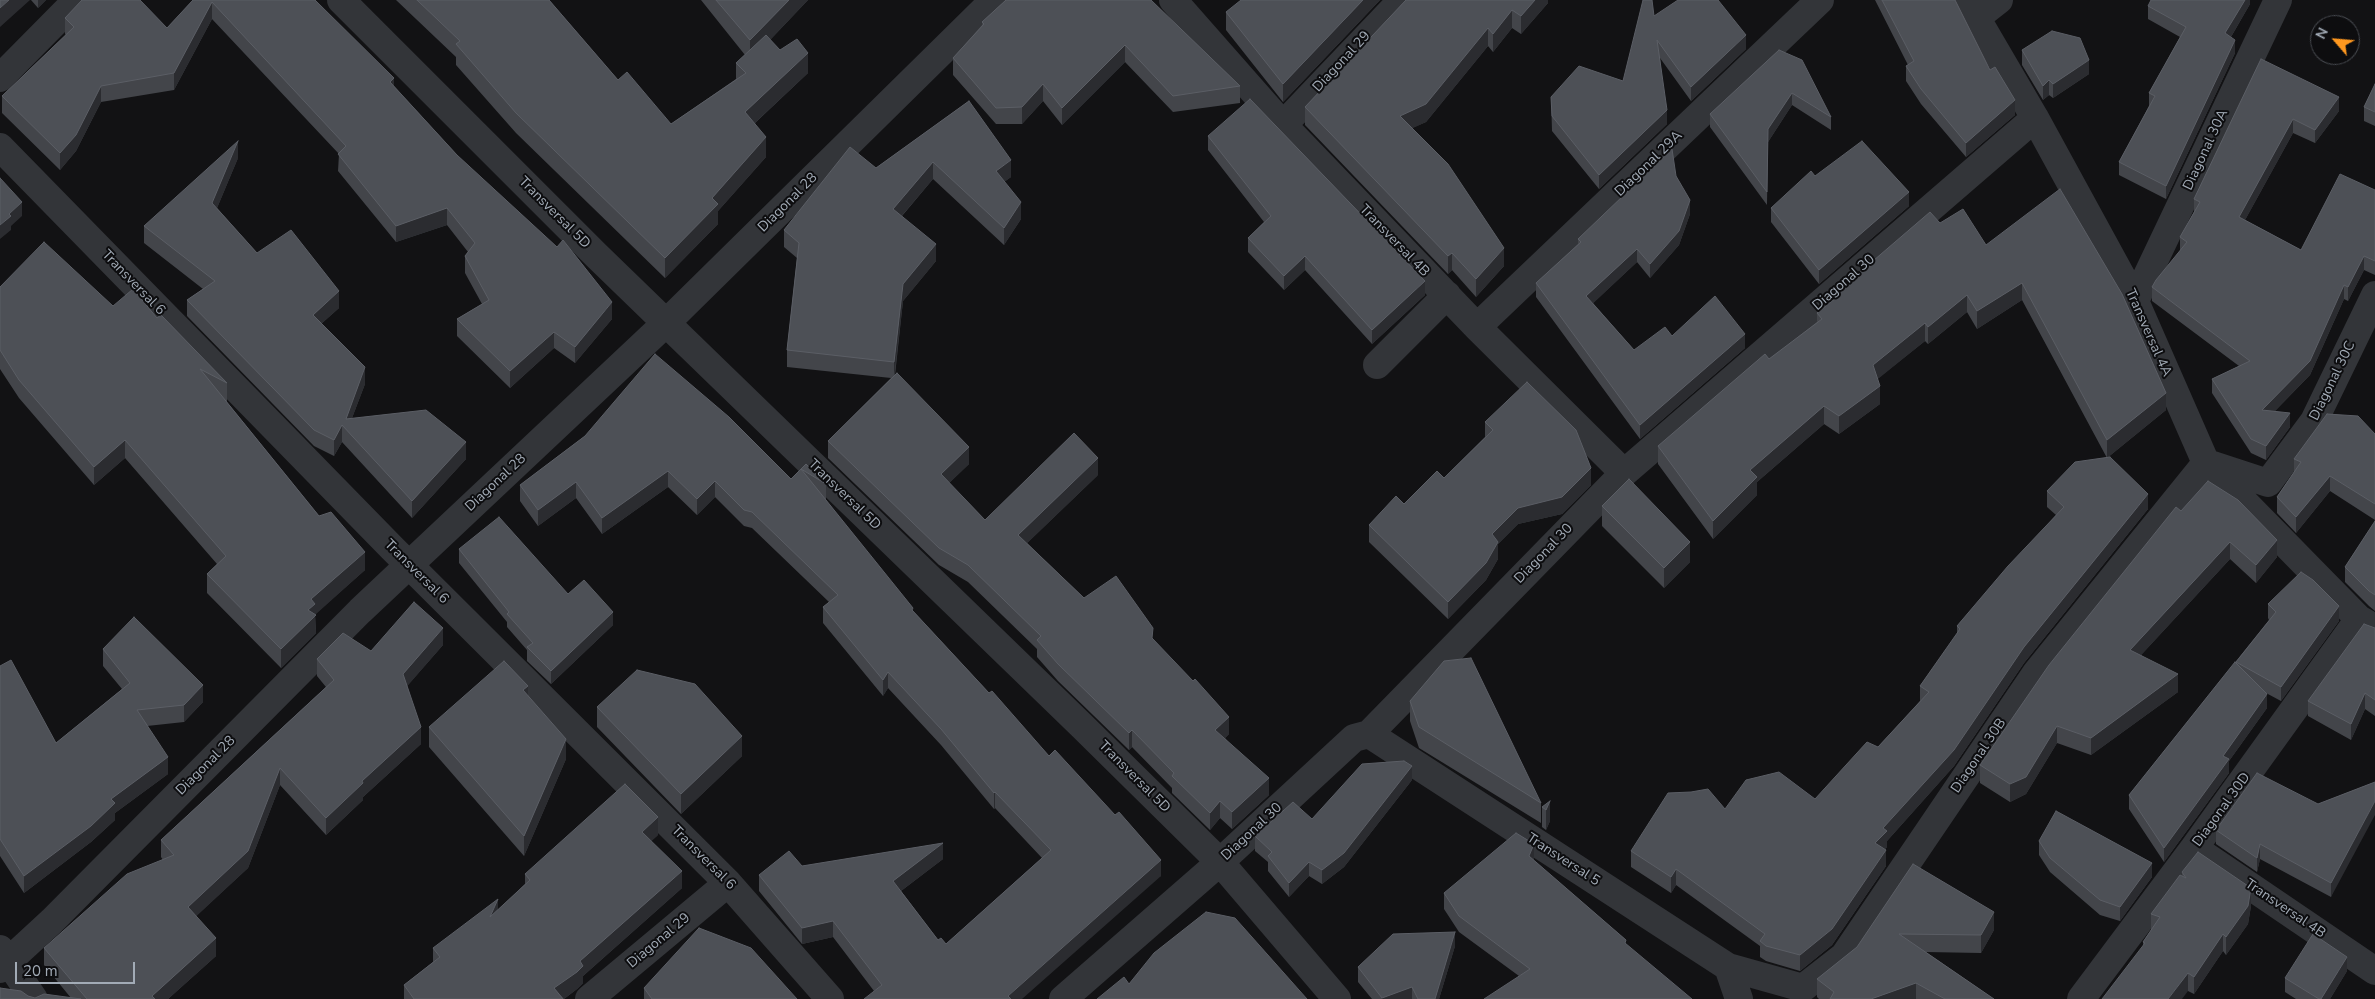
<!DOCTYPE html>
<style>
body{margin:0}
#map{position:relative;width:2375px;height:999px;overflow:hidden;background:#121214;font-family:"Nunito Sans",sans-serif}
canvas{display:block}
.north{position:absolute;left:2310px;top:15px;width:50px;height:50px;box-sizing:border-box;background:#0d0d0f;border:1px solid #494c52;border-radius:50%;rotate:297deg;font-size:14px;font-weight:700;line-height:20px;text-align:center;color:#a2abb6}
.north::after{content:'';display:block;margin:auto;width:18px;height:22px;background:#ff981f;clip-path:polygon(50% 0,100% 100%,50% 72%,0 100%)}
.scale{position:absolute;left:15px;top:962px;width:120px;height:22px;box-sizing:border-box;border:2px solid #a2abb6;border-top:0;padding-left:6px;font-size:15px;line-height:18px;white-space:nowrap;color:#a2abb6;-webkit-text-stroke:4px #0d0d0f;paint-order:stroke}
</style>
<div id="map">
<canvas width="2375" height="999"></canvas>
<div class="north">N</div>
<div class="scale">20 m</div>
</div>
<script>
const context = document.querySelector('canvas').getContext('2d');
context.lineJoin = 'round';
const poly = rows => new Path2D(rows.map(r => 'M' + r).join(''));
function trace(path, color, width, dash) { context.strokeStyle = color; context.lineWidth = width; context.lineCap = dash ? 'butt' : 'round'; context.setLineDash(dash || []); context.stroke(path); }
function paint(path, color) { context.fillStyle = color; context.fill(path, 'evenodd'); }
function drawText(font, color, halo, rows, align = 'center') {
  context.font = font + ' "Nunito Sans",sans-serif'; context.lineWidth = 4; context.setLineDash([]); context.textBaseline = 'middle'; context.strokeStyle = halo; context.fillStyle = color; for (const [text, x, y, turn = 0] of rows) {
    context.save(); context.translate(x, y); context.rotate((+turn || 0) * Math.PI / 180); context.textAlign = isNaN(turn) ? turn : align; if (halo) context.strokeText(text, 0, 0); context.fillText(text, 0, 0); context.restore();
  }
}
trace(poly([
 [341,0,596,255,1081,725,1220,862,1337,999],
 [1173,0,1283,125,1477,327,1624,473],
 [1966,0,2035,118,2135,301,2206,463,2359,619,2375,628],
 [1976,18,1999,0],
 [0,78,77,0],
 [1283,125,1402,0],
 [0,147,392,548,728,883,830,999],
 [2135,301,2278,0],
 [1477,327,1820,0],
 [1377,365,1447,295],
 [2210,464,2268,483,2314,421,2375,295],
 [1369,734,1728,967,1739,999],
 [2194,848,2375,971],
 [0,949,34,999],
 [1728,967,1803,988,1844,956,2036,673,2206,463],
 [0,969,52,921,360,611,666,323,994,0],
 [589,999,728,883],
 [1063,999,1220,862,1354,738,1369,734,1624,473,2035,118],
 [2081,999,2194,848,2359,619]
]), '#333539', 28);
paint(poly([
 [31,0,46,0,38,8],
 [193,0,315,0,457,155,612,319,575,363,554,348,510,388,457,336,457,319,482,304,465,273,465,256,468,252,447,225,396,242,338,171,339,154,212,19,174,90,101,102,76,151,60,170,2,113,2,96,66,35,65,34,65,18,167,28],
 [396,0,549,0,618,80,671,124,736,79,736,63,745,55,701,0,808,0,770,40,780,50,808,73,755,123,766,157,718,211,718,224,665,278,516,133,456,65,456,57],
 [1006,0,1240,86,1240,103,1173,112,1125,62,1062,125,1043,101,1022,124,996,124,953,75,953,58,982,25,982,22],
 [1380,0,1283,102,1226,30,1226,12],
 [1406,0,1548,0,1548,3,1521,34,1512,28,1493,52,1488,46,1426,122,1412,128,1504,266,1476,297,1452,270,1448,274,1305,125,1305,107],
 [1875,0,1955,0,1990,70,2015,115,1966,157,1921,104,1906,81,1906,66,1908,65],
 [2250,0,2250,4,2231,37,2235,53,2166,199,2119,175,2119,162,2149,106,2149,93,2180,37,2148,19,2148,6],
 [1654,16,1746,49,1691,101,1660,58,1667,124,1599,189,1552,131,1551,97,1623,81],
 [1779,50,1831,117,1831,130,1792,105,1768,142,1767,205,1710,127,1710,114],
 [2022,50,2089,74,2053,98,2049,95,2043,100,2022,65],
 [2261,59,2339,111,2315,143,2293,133,2245,220,2301,250,2375,190,2375,275,2364,270,2348,301,2344,299,2310,375,2275,411,2290,427,2266,460,2251,453,2212,393,2212,379,2239,366,2152,301,2152,287,2180,251,2180,237,2194,212,2194,199],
 [2375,84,2375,126,2364,121,2364,107],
 [969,101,1011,177,1004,182,1021,219,1004,245,933,179,902,216,936,261,903,301,895,375,969,464,949,483,985,520,1098,475,1027,543,1084,598,1153,639,1229,734,1225,738,1269,795,1232,829,1220,818,1210,830,1172,793,1172,788,1132,747,1129,750,1058,681,1037,657,1037,649,968,582,939,565,828,458,828,441,891,378,787,367,787,350,797,258,784,247,784,230,876,168],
 [1208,136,1425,295,1372,344,1305,270,1284,290,1248,252,1248,238,1264,222,1208,150],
 [238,158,217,208,257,253,339,308,321,324,365,384,352,418,466,459,412,518,342,442,334,456,314,446,187,316,187,300,203,289,144,243,144,226],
 [1676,176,1690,214,1679,245,1650,278,1637,262,1593,303,1634,350,1672,336,1745,348,1640,439,1536,297,1536,283,1578,244,1578,239],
 [1815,176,1909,206,1819,284,1771,222,1771,208],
 [1940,223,1986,245,2166,410,2107,458,2022,300,1977,329,1967,312,1928,344,1925,341,1877,379,1880,404,1839,434,1824,424,1757,482,1757,495,1713,539,1658,464,1658,446,1817,322,1817,313,1838,296,1838,291],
 [0,287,113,306,157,318,227,383,227,402,226,401,319,516,365,570,315,614,316,633,281,668,207,593,207,574,217,564,125,458,94,485,19,398,0,369],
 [1485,422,1591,485,1562,514,1518,524,1498,544,1498,559,1486,580,1448,619,1369,542,1369,525,1404,504,1444,478,1485,437],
 [2375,434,2375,520,2330,491,2296,533,2277,513,2277,497,2294,472,2294,459],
 [585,436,791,479,806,464,826,484,826,500,825,499,913,611,989,693,1049,756,1161,876,874,991,833,937,802,944,759,891,759,875,802,866,943,859,901,891,938,940,946,944,1042,858,995,808,994,809,941,745,888,688,883,696,823,623,823,607,829,602,752,528,744,526,715,497,697,515,668,487,602,534,576,498,538,526,520,501,520,485],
 [2047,491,2148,509,2024,663,1954,766,1887,841,1887,847,1885,849,1886,866,1832,945,1800,971,1766,961,1760,957,1760,946,1676,885,1671,893,1631,867,1631,851,1725,809,1815,799,1878,747,1920,701,1920,686,1957,634,1957,626,2056,515,2047,507],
 [1602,506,1690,562,1664,588,1602,526],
 [2181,511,2277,557,2256,583,2230,559,2141,655,2178,692,2091,755,2057,743,2026,794,2010,802,1980,783,1980,765],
 [2375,521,2375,611,2369,606,2345,582,2345,567],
 [459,549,568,594,613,625,551,684,527,661,527,650,507,627,507,622,459,563],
 [2268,604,2339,621,2281,701,2266,693,2267,708,2229,761,2229,773,2164,862,2129,809,2129,795,2269,620,2268,618],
 [2375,628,2375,716,2365,709,2351,740,2308,716,2308,701],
 [443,645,407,686,421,744,363,797,363,800,326,835,280,785,248,868,196,916,216,956,168,999,0,999,28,996,35,998,71,998,44,965,44,948,163,860,161,857,161,840,326,687,317,676,317,659,371,651],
 [103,649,203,702,184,722,147,726,168,774,115,813,115,820,91,842,24,893,0,856,0,666,56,743,122,689,103,666],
 [528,695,566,759,524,856,429,747,429,727],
 [1410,701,1541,803,1541,823,1419,748,1410,721],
 [597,707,742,756,681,814,597,727],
 [1412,780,1344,867,1322,884,1309,876,1289,897,1268,871,1268,862,1255,851,1255,836,1312,819],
 [2375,782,2331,897,2260,859,2257,872,2216,844,2216,830,2318,804],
 [1550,801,1550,821,1546,830,1542,827,1542,807],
 [658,835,651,841,682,888,583,976,583,983,577,989,564,999,404,999,404,985,433,962,433,948,498,910,525,884,525,874],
 [2039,841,2152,877,2120,921,2100,915,2050,872,2039,855],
 [1533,860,1626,940,1519,976,1459,932,1444,909,1444,893,1534,860],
 [1913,864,1994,930,1981,953,1926,952,1994,999,1819,999,1817,997,1817,979,1857,947],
 [2182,872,2251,906,2248,924,2226,955,2223,951,2194,994,2188,991,2143,945,2143,942,2151,930,2151,914,2182,876],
 [1455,946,1439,999,1372,999,1358,982,1358,967],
 [2347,971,2330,999,2296,999,2285,992,2285,978],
 [644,988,797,999,644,999]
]), '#43454a');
paint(poly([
 [9,0,30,0,0,27,0,8],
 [38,0,46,0,38,8],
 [789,0,808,0,750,61,750,40],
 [1363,0,1380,0,1283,102,1283,84],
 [1535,0,1548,0,1548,3,1521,34,1521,16],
 [2245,0,2250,0,2250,4,2225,47,2225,33],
 [212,2,212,19,174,90,174,73],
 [1512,10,1512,28,1493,52,1493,34],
 [1488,28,1488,46,1426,122,1400,134,1400,116],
 [1746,35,1746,49,1691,101,1691,87],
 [2235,40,2235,53,2166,199,2166,186],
 [1125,45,1125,62,1062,125,1062,108],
 [808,53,808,73,745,132,745,112],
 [2089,60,2089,74,2053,98,2053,84],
 [394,78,394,94,390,82],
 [2049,80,2049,95,2043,100,2043,86],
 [1043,84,1043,101,1022,124,1022,107],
 [101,86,101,102,76,151,60,170,60,153],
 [1792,93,1792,105,1768,142,1767,205,1768,129],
 [2339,97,2339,111,2315,143,2315,130],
 [2015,100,2015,115,1966,157,1966,143],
 [1667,110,1667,124,1599,189,1599,175],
 [2293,119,2293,133,2239,231,2239,217],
 [766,137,766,157,718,211,718,224,665,278,665,258,712,198],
 [238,141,238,158,212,220,212,203],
 [1011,160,1011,177,996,188,996,171],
 [933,162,933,179,893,226,893,209],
 [1909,192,1909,206,1819,284,1819,270],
 [1690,200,1690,214,1679,245,1650,278,1650,264],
 [22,202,22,216,11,226,11,230,0,239,0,225,9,214],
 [1021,202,1021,219,1004,245,1004,228],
 [447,208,447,225,396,242,396,226],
 [936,244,936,261,903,301,894,379,894,362,903,284],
 [1504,248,1504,266,1476,297,1476,279],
 [1637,249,1637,262,1586,310,1586,296],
 [1452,253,1452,270,1448,274,1448,256],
 [1305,256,1305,270,1284,290,1284,276],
 [2364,256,2364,270,2348,301,2348,287],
 [1425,281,1425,295,1372,344,1372,330],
 [2022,283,2022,300,1977,329,1977,311],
 [2344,285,2344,299,2310,375,2262,424,2262,410],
 [339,291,339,308,313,331,313,315],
 [1967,295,1967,312,1928,344,1928,327],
 [612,302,612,319,575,363,575,347],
 [1925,323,1925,341,1873,383,1873,365],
 [554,332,554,348,510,388,510,371],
 [1745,334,1745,348,1640,439,1640,425],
 [365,367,365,384,347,431,346,419],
 [1880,386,1880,404,1839,434,1839,416],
 [2166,393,2166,410,2107,458,2107,440],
 [1824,406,1824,424,1757,482,1757,495,1713,539,1713,521,1750,470],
 [2290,413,2290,427,2266,460,2266,446],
 [342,425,342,442,334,456,334,440],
 [125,440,125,458,94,485,94,467],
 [466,442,466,459,412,518,412,501],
 [969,447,969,464,941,491,941,474],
 [1098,458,1098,475,1018,552,1018,535],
 [1591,468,1591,485,1562,514,1518,524,1498,544,1498,559,1486,580,1448,619,1448,602,1492,534,1518,508],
 [668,471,668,487,602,534,602,518],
 [2330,476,2330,491,2296,533,2296,517],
 [715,481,715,497,697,515,697,499],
 [576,482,576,498,538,526,538,510],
 [2148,494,2148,509,2024,663,1954,766,1887,841,1887,847,1875,859,1875,843,1883,828,2024,647],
 [2277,540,2277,557,2256,583,2256,565],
 [1690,542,1690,562,1664,588,1664,568],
 [2230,542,2230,559,2130,667,2130,650],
 [365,552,365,570,315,615,316,633,281,668,281,649,308,610,311,599],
 [2339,606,2339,621,2281,701,2281,687],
 [613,612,613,625,551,684,551,671],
 [443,628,443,645,403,691,403,674],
 [888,672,888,688,883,696,883,680],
 [2178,674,2178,692,2091,755,2091,738],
 [203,685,203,702,184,722,184,705],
 [528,686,528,706,523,690],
 [2365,693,2365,709,2351,740,2351,724],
 [2267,694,2267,708,2229,761,2229,773,2164,862,2164,848,2223,756],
 [1229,717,1229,734,1215,747,1215,730],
 [2057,726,2057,743,2026,794,2010,802,2010,784],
 [421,727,421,744,363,797,363,800,326,835,326,818,362,781],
 [1132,730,1132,747,1129,750,1129,733],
 [742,736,742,756,681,814,681,794],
 [566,739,566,759,524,856,524,836],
 [168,757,168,774,115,813,115,820,91,842,24,893,24,876,111,799],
 [1412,766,1412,780,1344,867,1322,884,1322,870],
 [280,768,280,785,248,868,188,924,188,907],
 [1269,778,1269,795,1232,829,1232,812],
 [995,792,995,808,994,809,994,793],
 [1220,801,1220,818,1210,830,1210,813],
 [1550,801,1550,821,1546,830,1546,810],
 [2375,801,2375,815,2331,897,2331,883],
 [658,817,658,835,642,850,642,832],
 [943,843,943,859,893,897,893,881],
 [1534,844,1534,860,1529,872,1529,856],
 [2260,844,2260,859,2257,872,2257,858],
 [1886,850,1886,866,1832,945,1800,971,1800,955],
 [1161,860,1161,876,1022,999,1008,999,1008,996],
 [1309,862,1309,876,1289,897,1289,883],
 [2152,863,2152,877,2120,921,2120,907],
 [1676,869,1676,885,1671,893,1671,877],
 [682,871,682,888,583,976,583,983,577,989,564,999,554,988,580,961],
 [2251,888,2251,906,2248,924,2226,955,2226,937],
 [498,899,498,917,490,917],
 [1994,912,1994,930,1981,953,1981,935],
 [833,921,833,937,802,944,802,928],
 [1455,932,1455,946,1439,999,1435,999],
 [2223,934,2223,951,2194,994,2194,977],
 [216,938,216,956,168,999,152,999,152,996],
 [2347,957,2347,971,2330,999,2321,999],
 [2188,973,2188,991,2182,999,2168,999],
 [1916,983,1916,999,1871,999],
 [1412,987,1412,999,1382,999,1382,998]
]), '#2b2c30');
const building = poly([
 [0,0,9,0,0,8,0,0],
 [82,0,140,0,167,28,193,0,315,0,394,78,390,82,457,155,557,247,563,240,612,302,575,347,554,332,510,371,457,319,489,300,465,256,475,243,447,208,396,226,338,154,346,146,212,2,174,73,101,86,76,135,60,153,2,96,74,27,65,18,82,0],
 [417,0,549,0,618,80,627,72,671,124,746,73,736,63,766,35,780,50,797,39,808,53,745,112,766,137,712,198,718,204,665,258,516,113,456,44,460,41,417,0],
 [716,0,789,0,750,40,716,0],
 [1006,0,1151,0,1240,86,1173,96,1125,45,1062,108,1043,84,1022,107,996,108,953,58,984,24,982,22,1006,0],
 [1241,0,1363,0,1283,84,1226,12,1241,0],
 [1406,0,1535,0,1521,16,1512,10,1493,34,1488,28,1426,104,1400,116,1448,164,1504,248,1476,279,1452,253,1448,256,1305,107,1406,0],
 [1643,0,1652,0,1654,16,1678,0,1718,0,1746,35,1691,87,1657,40,1667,110,1599,175,1552,116,1551,97,1579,66,1623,81,1643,0],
 [1882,0,1955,0,1990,70,1995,67,2015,100,1966,143,1921,89,1906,66,1914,61,1882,0],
 [2151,0,2245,0,2225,33,2235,40,2166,186,2119,162,2155,96,2149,93,2186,27,2148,6,2151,0],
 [2052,31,2080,38,2089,60,2053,84,2049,80,2043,86,2022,50,2052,31],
 [1779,50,1802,60,1831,117,1792,93,1768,129,1767,192,1710,114,1779,50],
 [2261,59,2339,97,2315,130,2293,119,2239,217,2301,250,2340,174,2375,190,2375,261,2364,256,2348,287,2344,285,2310,361,2262,410,2290,413,2266,446,2251,439,2212,379,2250,361,2152,287,2156,280,2187,242,2180,237,2200,202,2194,199,2261,59],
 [2375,84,2375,112,2364,107,2375,84],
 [1250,99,1425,281,1372,330,1305,256,1284,276,1248,238,1271,216,1208,136,1250,99],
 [969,101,1011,160,996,171,1021,202,1004,228,933,162,893,209,936,244,903,284,894,362,787,350,799,243,784,230,850,147,876,168,969,101],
 [238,141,212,203,257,253,291,230,339,291,313,315,365,367,346,419,426,410,466,442,412,501,342,425,334,440,314,430,187,300,215,281,144,226,238,141],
 [1862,141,1909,192,1819,270,1771,208,1811,171,1815,176,1862,141],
 [1672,149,1676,176,1690,200,1679,231,1650,264,1637,249,1586,296,1634,350,1665,327,1672,336,1715,296,1745,334,1640,425,1536,283,1581,242,1578,239,1672,149],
 [0,178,22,202,9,214,11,216,0,225,0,178],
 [2060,189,2122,294,2166,393,2107,440,2022,283,1977,311,1967,295,1928,327,1925,323,1873,365,1880,386,1839,416,1824,406,1750,470,1757,477,1713,521,1658,446,1765,354,1769,359,1822,319,1817,313,1841,294,1838,291,1930,212,1940,223,1963,209,1986,245,2060,189],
 [44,242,113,306,133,289,157,318,161,315,227,383,200,369,319,516,331,512,365,552,311,599,315,604,308,610,316,615,281,649,207,574,226,556,125,440,94,467,19,380,0,350,0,287,44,242],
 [655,354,729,417,791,479,806,464,826,484,801,469,913,608,912,610,989,693,992,691,1049,756,1055,750,1115,815,1119,812,1161,860,1008,996,1011,999,864,999,882,985,833,921,802,928,759,875,789,851,802,866,943,843,893,881,938,940,941,938,946,944,1051,850,995,792,994,793,941,729,888,672,883,680,823,607,838,595,752,512,744,510,715,481,697,499,668,471,602,518,576,482,538,510,520,485,585,436,655,354],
 [897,373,969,447,941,474,985,520,1074,433,1098,458,1018,535,1084,598,1116,576,1153,628,1152,638,1193,681,1195,679,1229,717,1215,730,1269,778,1232,812,1220,801,1210,813,1172,776,1174,773,1132,730,1129,733,1058,664,1037,640,1041,636,968,565,939,548,828,441,897,373],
 [1527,382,1576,430,1591,468,1562,497,1518,508,1492,534,1498,542,1486,563,1448,602,1369,525,1396,496,1404,504,1437,471,1444,478,1493,430,1485,422,1527,382],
 [2327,414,2358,416,2375,434,2375,504,2330,476,2296,517,2277,497,2301,462,2294,459,2327,414],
 [2110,457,2148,494,2024,647,1954,750,1883,828,1887,831,1875,843,1886,850,1832,929,1800,955,1766,946,1760,941,1765,934,1676,869,1671,877,1631,851,1668,793,1691,792,1708,789,1725,809,1746,780,1779,772,1815,799,1867,742,1878,747,1929,692,1920,686,1960,629,1957,626,2008,566,2064,507,2047,491,2075,462,2110,457],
 [1629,479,1690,542,1664,568,1602,506,1629,479],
 [2208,481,2238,500,2277,540,2256,565,2230,542,2130,650,2178,674,2091,738,2057,726,2026,777,2010,784,1980,765,2049,665,2176,507,2181,511,2208,481],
 [499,517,568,594,584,580,613,612,551,671,527,647,533,643,507,614,509,612,459,549,499,517],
 [2375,521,2375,595,2369,591,2345,567,2375,521],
 [2301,572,2313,580,2339,606,2281,687,2236,662,2276,612,2268,604,2301,572],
 [414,602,443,628,403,674,421,727,362,781,363,783,326,818,280,768,248,851,188,907,216,938,152,996,155,999,87,999,44,948,127,874,174,855,161,840,334,680,317,659,343,633,371,651,414,602],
 [134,617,203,685,184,705,137,710,168,757,111,799,115,803,91,826,24,876,0,839,0,666,11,660,56,743,130,683,103,649,134,617],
 [2364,624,2375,628,2375,700,2365,693,2351,724,2308,701,2364,624],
 [1471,658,1541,803,1419,727,1410,701,1444,661,1471,658],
 [504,661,528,686,523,690,566,739,524,836,429,727,504,661],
 [2235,662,2267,694,2223,756,2229,759,2164,848,2129,795,2235,662],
 [637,670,695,684,742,736,681,794,597,707,637,670],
 [1404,761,1412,766,1344,853,1322,870,1309,862,1289,883,1268,856,1272,852,1255,836,1293,802,1312,819,1362,764,1404,761],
 [2257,773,2318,804,2375,782,2375,801,2331,883,2260,844,2257,858,2216,830,2257,773],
 [625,784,658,817,642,832,682,871,580,961,583,966,577,972,554,988,563,999,414,999,404,985,440,957,433,948,498,899,490,917,530,880,525,874,625,784],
 [1550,801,1546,810,1542,807,1550,801],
 [2056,811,2152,863,2120,907,2100,900,2050,858,2039,841,2056,811],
 [1516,833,1534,844,1529,856,1626,940,1625,943,1692,999,1484,999,1530,969,1459,916,1444,893,1516,833],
 [2198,852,2251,888,2248,906,2226,937,2223,934,2194,977,2188,973,2168,999,2102,999,2145,943,2143,942,2160,917,2151,914,2180,875,2186,878,2182,872,2198,852],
 [1913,864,1994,912,1981,935,1899,934,1994,999,1945,999,1916,983,1871,999,1830,999,1834,992,1817,979,1857,947,1913,864],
 [1206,912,1235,918,1307,999,1097,999,1124,977,1129,984,1154,953,1206,912],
 [699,928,751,948,797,999,652,999,644,988,699,928],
 [1455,932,1435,999,1418,999,1412,987,1382,998,1358,967,1393,934,1455,932],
 [2313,934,2347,957,2321,999,2319,999,2285,978,2313,934],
 [0,988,21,991,28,996,35,998,44,994,81,999,0,999,0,988]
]);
paint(building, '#4d5056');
trace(building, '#5b5e65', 1);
drawText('14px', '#a2abb6', '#0d0d0f', [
 ["Diagonal 29",1342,62,-47],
 ["Diagonal 30A",2206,150,-65],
 ["Diagonal 29A",1649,164,-44],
 ["Diagonal 28",788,203,-45],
 ["Transversal 5D",554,213,45],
 ["Transversal 4B",1394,241,46],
 ["Transversal 6",133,283,46],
 ["Diagonal 30",1844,283,-41],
 ["Transversal 4A",2148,333,66],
 ["Diagonal 30C",2333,381,-64],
 ["Diagonal 28",496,483,-43],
 ["Transversal 5D",844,495,44],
 ["Diagonal 30",1544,554,-46],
 ["Transversal 6",416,572,45],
 ["Diagonal 30B",1979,756,-56],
 ["Diagonal 28",206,766,-45],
 ["Transversal 5D",1134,777,45],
 ["Diagonal 30D",2222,810,-54],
 ["Diagonal 30",1252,832,-43],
 ["Transversal 6",703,858,45],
 ["Transversal 5",1563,860,33],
 ["Transversal 4B",2285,909,34],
 ["Diagonal 29",659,941,-40]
]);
</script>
